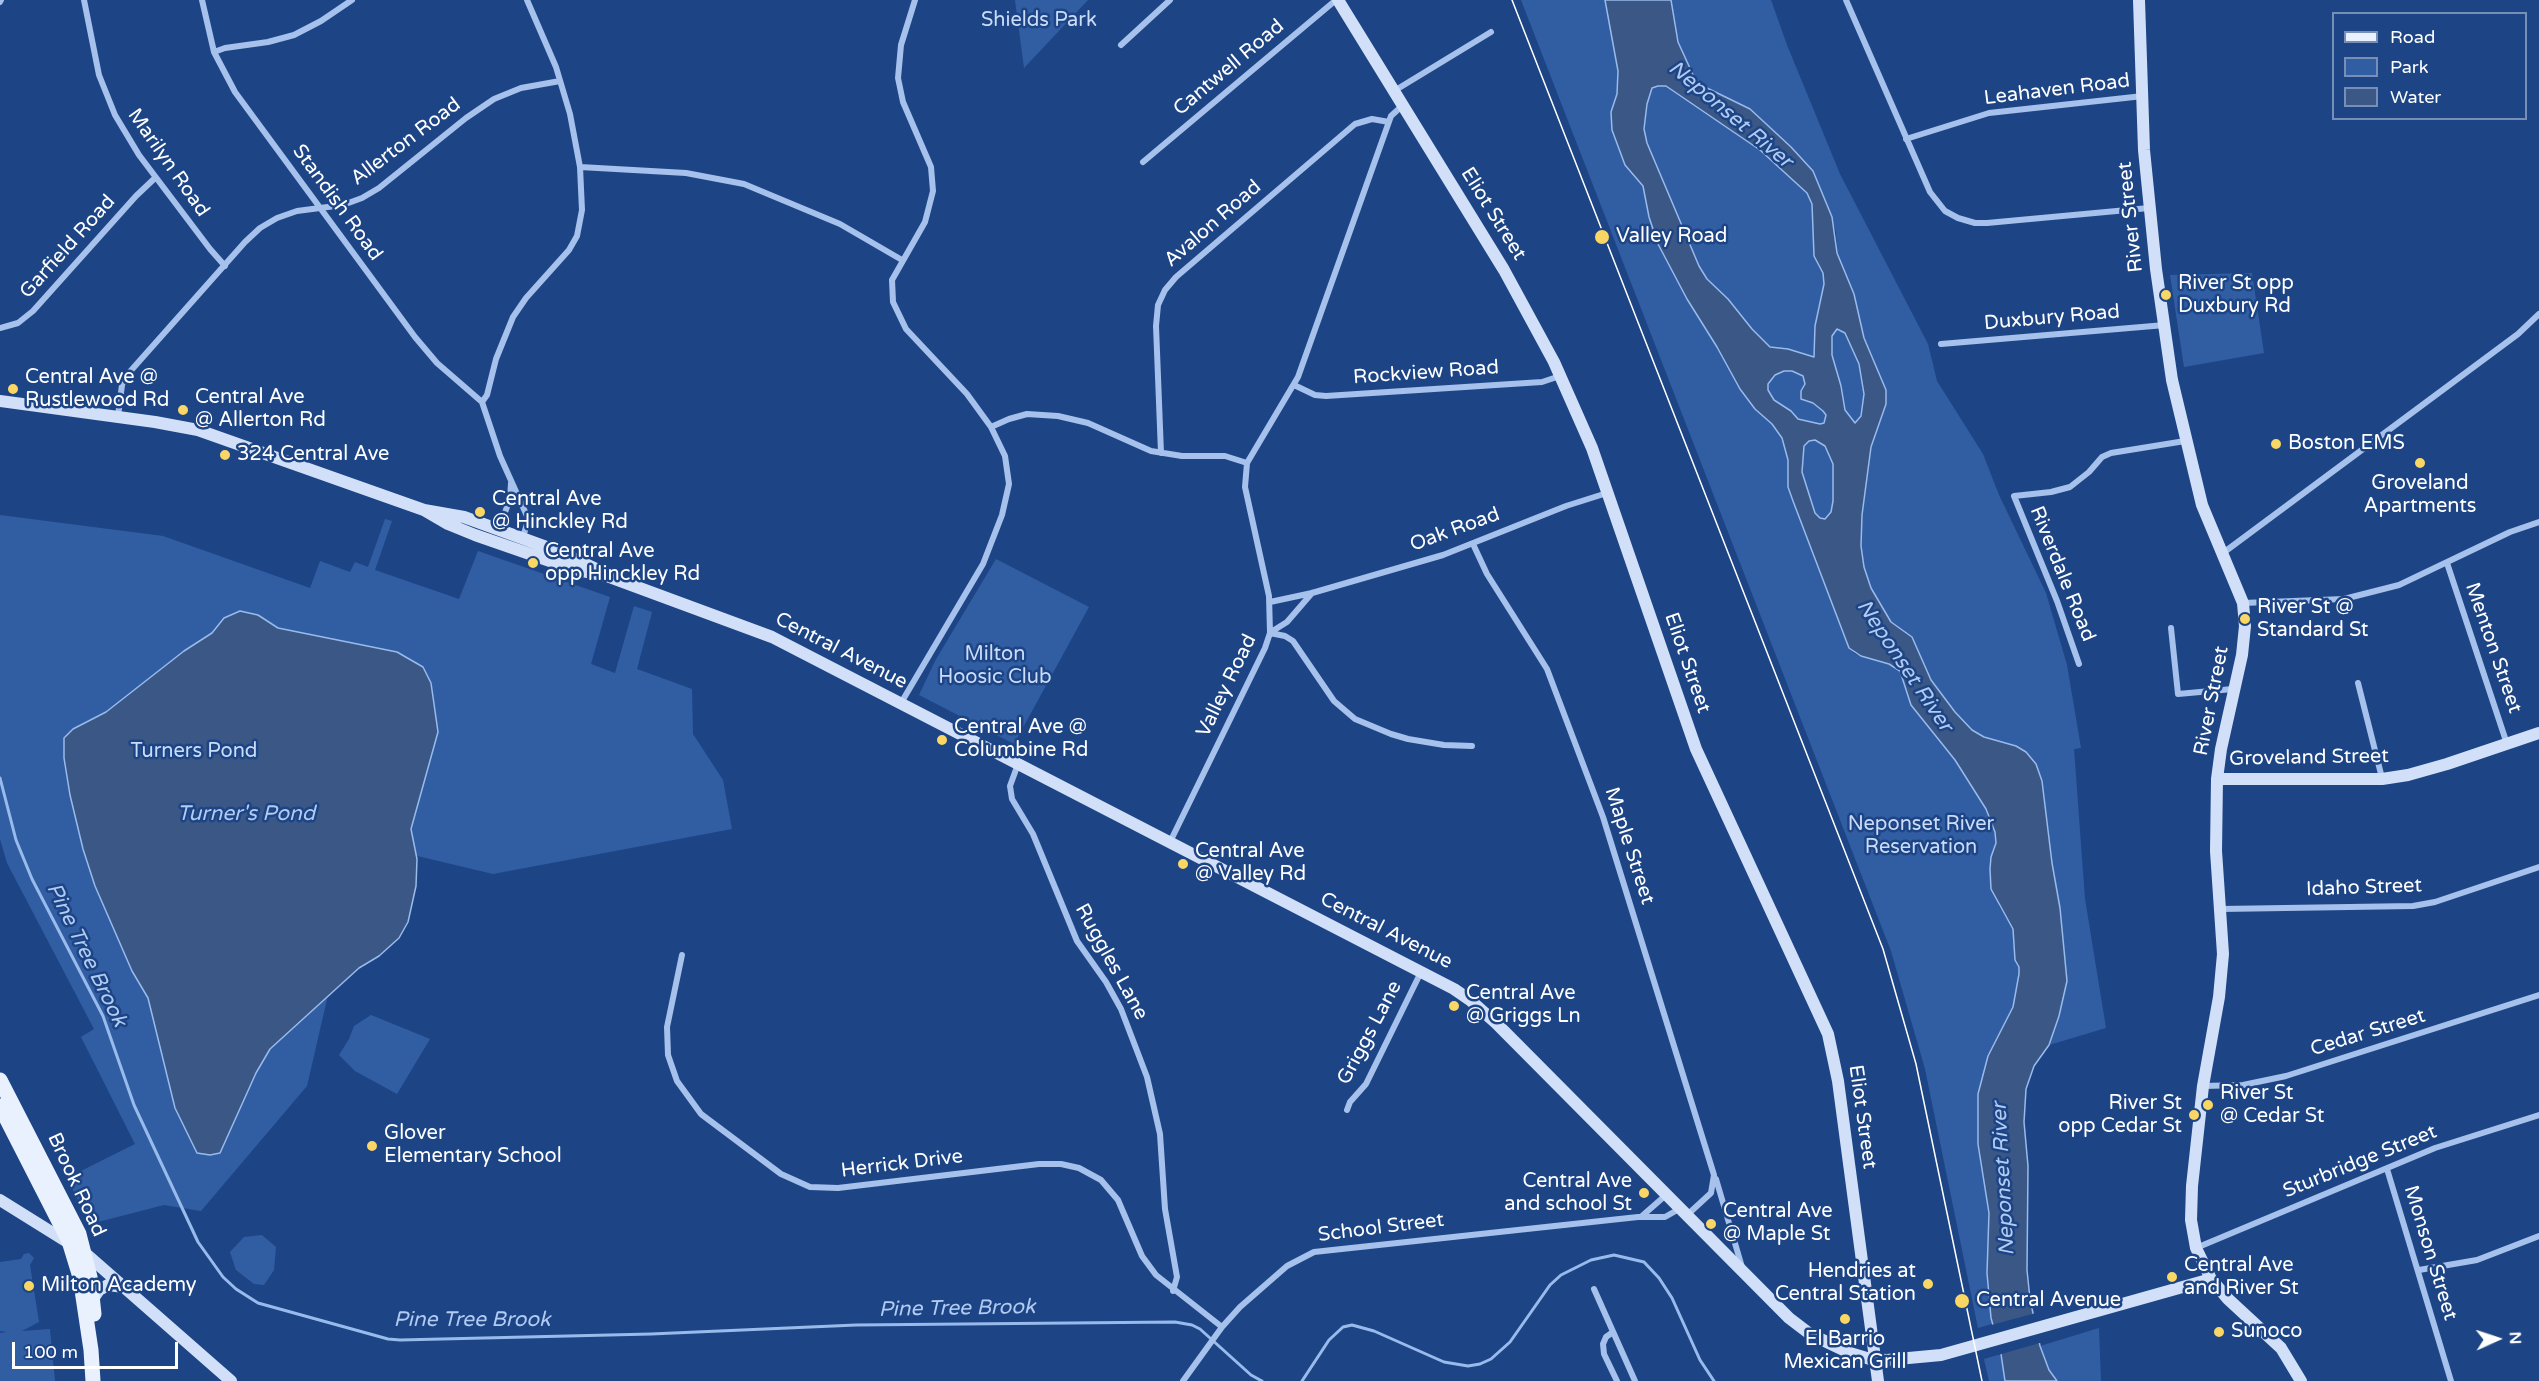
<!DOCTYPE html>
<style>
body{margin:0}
#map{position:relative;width:2539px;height:1381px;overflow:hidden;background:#1d4586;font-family:"Varela Round",sans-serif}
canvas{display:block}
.legend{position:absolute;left:2332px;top:12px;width:195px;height:108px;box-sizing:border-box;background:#1d4586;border:2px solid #778fb6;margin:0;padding:8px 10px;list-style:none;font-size:18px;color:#fff}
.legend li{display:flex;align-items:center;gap:12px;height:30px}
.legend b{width:30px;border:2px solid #778fb6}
.north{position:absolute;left:2467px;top:1309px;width:60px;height:60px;-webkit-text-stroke:4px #1d4586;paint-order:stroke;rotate:87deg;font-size:16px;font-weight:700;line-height:24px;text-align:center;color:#fff}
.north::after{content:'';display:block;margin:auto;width:21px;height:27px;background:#fff;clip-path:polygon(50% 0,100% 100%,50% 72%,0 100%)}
.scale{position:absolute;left:12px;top:1342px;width:166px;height:27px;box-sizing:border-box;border:3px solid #fff;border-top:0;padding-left:8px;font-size:18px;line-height:21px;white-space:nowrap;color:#fff;-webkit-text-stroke:4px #1d4586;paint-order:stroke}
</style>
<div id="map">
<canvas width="2539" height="1381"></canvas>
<ul class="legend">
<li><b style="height:8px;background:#eaf1fe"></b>Road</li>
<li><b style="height:16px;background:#315ea3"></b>Park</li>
<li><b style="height:16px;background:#3a5786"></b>Water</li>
</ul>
<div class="north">N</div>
<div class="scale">100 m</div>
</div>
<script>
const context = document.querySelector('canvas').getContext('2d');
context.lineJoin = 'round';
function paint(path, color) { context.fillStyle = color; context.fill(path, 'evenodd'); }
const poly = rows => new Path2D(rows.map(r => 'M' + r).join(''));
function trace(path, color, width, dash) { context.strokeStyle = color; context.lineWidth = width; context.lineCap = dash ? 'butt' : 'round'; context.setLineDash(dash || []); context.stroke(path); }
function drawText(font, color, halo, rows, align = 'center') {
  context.font = font + ' "Varela Round",sans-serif'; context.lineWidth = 5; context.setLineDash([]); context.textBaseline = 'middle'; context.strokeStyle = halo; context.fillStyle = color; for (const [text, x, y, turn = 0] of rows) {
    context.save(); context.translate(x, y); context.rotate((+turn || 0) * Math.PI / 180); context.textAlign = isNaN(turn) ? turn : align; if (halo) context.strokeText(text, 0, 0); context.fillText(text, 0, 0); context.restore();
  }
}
paint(poly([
 [1015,0,1088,0,1024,68],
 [1521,0,1605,0,1618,71,1617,94,1611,112,1638,180,1643,186,1649,217,1658,244,1687,299,1718,347,1740,389,1755,409,1772,424,1782,438,1788,460,1788,487,1793,501,1849,648,1855,654,1889,664,1900,671,1911,705,1955,760,1986,809,1995,832,1996,843,1991,856,1999,906,2013,929,2015,960,2019,967,2019,974,2013,1007,1988,1056,1978,1094,1978,1144,1989,1213,1987,1273,1992,1324,1978,1328,1925,1069,1891,951],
 [1671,0,1771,0,1787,45,1840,174,1928,344,1937,381,1983,454,1999,495,2046,593,2067,665,2081,748,2074,749,2085,899,2106,1028,2049,1045,2059,1016,2067,981,2060,908,2052,863,2042,781,2016,746,1985,737,1972,730,1955,712,1931,680,1912,637,1891,623,1871,588,1864,567,1861,546,1862,515,1871,447,1886,404,1859,324,1854,294,1837,253,1836,232,1827,204,1813,171,1694,77,1678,42],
 [1658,86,1666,86,1760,150,1807,193,1812,204,1814,256,1823,273,1824,284,1818,309,1815,357,1788,349,1770,347,1752,329,1728,299,1707,279,1699,266,1647,143,1644,129,1647,104,1652,88],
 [2252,273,2264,353,2184,367,2170,275],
 [1837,329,1845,333,1859,364,1864,394,1861,416,1855,423,1845,410,1832,355,1832,336],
 [1784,371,1792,371,1803,376,1805,384,1801,391,1805,401,1813,403,1823,410,1826,415,1824,423,1820,425,1798,419,1791,411,1774,400,1768,390,1768,384,1775,375],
 [1815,440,1825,446,1833,464,1833,501,1831,512,1825,519,1820,518,1815,513,1802,472,1804,446,1809,441],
 [0,515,163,536,310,588,320,561,350,572,355,562,368,567,385,519,392,521,375,570,459,599,478,551,610,597,591,664,615,673,634,606,652,612,637,669,692,689,693,734,723,780,732,829,493,874,363,843,307,1086,201,1211,164,1205,90,1224,67,1178,135,1144,81,1037,94,1029,7,863,0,839],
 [996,559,1089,607,1014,744,919,695,935,661],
 [371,1015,430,1039,397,1094,355,1071,339,1055,349,1039,354,1026],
 [262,1235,276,1247,274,1270,264,1285,254,1284,236,1270,230,1252,244,1237],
 [29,1253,34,1258,30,1265,39,1322,22,1331,50,1329,55,1381,0,1381,0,1333,7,1332,0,1331,0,1262,21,1259,24,1254],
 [2099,1328,2101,1381,2057,1381,2049,1370,2040,1346],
 [2001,1354,2005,1381,1989,1381,1984,1359]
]), '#315ea3');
const water = poly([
 [1605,0,1671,0,1678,42,1694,77,1703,86,1750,109,1791,147,1813,171,1832,217,1837,253,1854,294,1864,338,1886,390,1886,404,1871,447,1862,515,1861,546,1864,567,1871,588,1891,622,1912,637,1931,680,1955,712,1972,730,1984,737,2016,746,2026,752,2036,764,2042,781,2052,863,2060,908,2067,981,2059,1016,2049,1045,2034,1066,2026,1089,2024,1122,2028,1166,2027,1270,2030,1299,2040,1346,2049,1370,2057,1381,2005,1381,2001,1354,1991,1318,1987,1273,1989,1213,1978,1144,1978,1094,1988,1056,2013,1007,2019,974,2019,967,2015,960,2013,929,1991,889,1990,869,1991,857,1996,843,1995,832,1986,809,1955,760,1911,705,1900,671,1889,664,1861,656,1849,648,1793,501,1788,487,1788,460,1782,438,1772,424,1755,409,1740,389,1717,347,1687,299,1658,244,1649,217,1643,186,1625,165,1612,130,1611,112,1617,94,1618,71,1605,0],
 [1658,86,1666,86,1760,150,1807,193,1812,204,1814,256,1823,273,1824,284,1815,326,1814,357,1788,349,1770,347,1752,329,1728,299,1707,279,1699,266,1647,143,1644,129,1647,104,1652,88,1658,86],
 [1837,329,1845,333,1859,364,1864,394,1861,416,1855,423,1845,410,1841,386,1832,355,1832,336,1837,329],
 [1784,371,1792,371,1803,376,1805,384,1801,391,1801,399,1813,403,1823,411,1826,415,1824,423,1820,424,1798,419,1791,411,1774,400,1768,390,1768,384,1775,375,1784,371],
 [1815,440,1825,446,1833,464,1833,501,1831,512,1825,519,1820,518,1815,513,1802,472,1804,446,1809,441,1815,440],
 [240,611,258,615,278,628,397,652,423,667,431,683,438,732,411,829,417,859,416,886,408,922,399,938,379,956,359,968,270,1049,256,1073,220,1153,210,1155,197,1153,175,1108,148,998,132,971,95,886,83,849,70,795,64,758,64,738,73,729,106,712,184,651,212,633,224,618,240,611]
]);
paint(water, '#3a5786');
trace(water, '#99bbec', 1.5);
paint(poly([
 [2036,1313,2043,1342,1998,1355,1991,1325]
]), '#1d4586');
trace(poly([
 [0,778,16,840,32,879,103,1016,134,1105,198,1242,223,1277,236,1289,258,1303,388,1339,400,1340,651,1334,856,1325,1175,1322,1192,1325,1200,1329,1251,1375,1262,1381],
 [1302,1381,1329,1340,1343,1327,1352,1325,1374,1331,1444,1362,1468,1366,1480,1364,1491,1359,1510,1342,1550,1285,1561,1275,1591,1260,1614,1255,1644,1262,1659,1278,1672,1298,1700,1360,1714,1381]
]), '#99bbec', 3);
trace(poly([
 [84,0,99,75,115,115,139,155,210,249,225,266],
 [202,0,214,52,235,92,415,337,437,363,482,402,500,456,527,516,527,524,522,540],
 [1846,0,1930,192,1945,211,1958,218,1975,223,1987,223,2149,208],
 [0,2,1,0],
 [1121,45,1170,0],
 [214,52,225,48,268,42,294,35,321,21,352,0],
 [1394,91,1491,32],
 [1906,139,1989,113,2143,96],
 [1143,162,1336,0],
 [580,167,686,173,744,184,840,224,902,260],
 [0,328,18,323,33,311,136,196,155,178],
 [1941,344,2165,325],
 [1294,385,1315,395,1326,396,1542,382,1560,376],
 [482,402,487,395,496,359,513,317,526,298,569,250,577,236,582,210,580,167,570,114,556,67,527,0],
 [118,416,122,385,127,375,245,242,260,228,277,218,297,211,343,205,362,198,379,188,466,118,494,99,521,88,560,81],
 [991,427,1009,419,1027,414,1058,416,1088,423,1151,451,1182,456,1225,456,1247,463],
 [1161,453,1156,326,1158,305,1165,290,1176,277,1355,124,1372,119,1389,122],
 [498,531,510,499,511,483],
 [1473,544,1487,574,1547,669,1603,817,1714,1175,1711,1193,1686,1216],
 [2223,553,2518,334,2539,314],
 [2447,563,2507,744],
 [1270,602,1312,593,1443,555,1566,506,1607,493],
 [2243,603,2344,599,2399,585,2510,532,2539,522],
 [2171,628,2178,694,2233,689],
 [1271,632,1287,622,1312,593],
 [1270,633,1285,636,1293,641,1334,701,1355,719,1391,734,1408,739,1444,745,1472,746],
 [2079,664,2057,601,2014,496,2051,492,2070,487,2089,472,2102,457,2111,453,2185,441],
 [2358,683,2382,778],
 [901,703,983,564,1002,515,1009,484,1005,456,991,427,967,394,906,329,893,302,892,280,925,222,933,191,931,167,903,102,898,78,901,45,915,0],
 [1018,764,1010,786,1012,799,1033,834,1077,941,1106,982,1121,1009,1147,1077,1160,1134,1165,1209,1177,1277,1173,1291],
 [1170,842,1265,648,1270,633,1269,596,1245,487,1247,463,1298,377,1391,116,1403,105],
 [2221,909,2413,906,2435,902,2539,867],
 [682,955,667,1027,668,1055,677,1081,701,1114,781,1174,810,1187,838,1188,1039,1164,1061,1164,1079,1168,1101,1180,1118,1200,1142,1256,1156,1275,1222,1327],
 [2203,1086,2243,1085,2286,1076,2539,995],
 [1347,1110,1350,1102,1366,1084,1421,972],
 [2387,1169,2451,1381],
 [1716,1179,1742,1267],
 [1642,1216,1666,1195],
 [2196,1248,2435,1148,2539,1115],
 [2419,1270,2477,1260,2539,1236],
 [1594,1289,1635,1381],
 [1613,1332,1606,1337,1603,1344,1604,1354,1617,1381],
 [1183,1381,1222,1327,1240,1307,1287,1266,1314,1252,1638,1217,1665,1217,1679,1209]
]), '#a6c1eb', 6);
trace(poly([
 [1338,0,1504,270,1554,362,1592,448,1696,749,1828,1034,1838,1081,1878,1381],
 [2139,0,2144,150,2156,269,2172,380,2202,505,2243,603,2245,626,2242,655,2221,749,2217,779,2216,851,2223,954,2219,997,2203,1086,2192,1186,2191,1220,2196,1248,2211,1279,2228,1299,2281,1348,2301,1381],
 [0,401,155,422,198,430,424,510,464,517,560,552,596,569],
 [424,510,448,524,475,535,573,569,607,576,772,637,1454,989,1470,1000,1496,1023,1789,1318,1810,1334,1850,1353,1870,1359,1887,1360,1941,1355,2211,1279],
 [2217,779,2382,779,2408,775,2447,764,2539,733],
 [0,1200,85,1253,231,1381],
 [93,1299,99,1290,108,1285,124,1287]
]), '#d1e0f8', 12);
trace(poly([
 [0,1080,79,1234,90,1277,94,1314],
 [0,1106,69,1241,80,1277,91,1350,93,1381]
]), '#eaf1fe', 15);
trace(poly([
 [1512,0,1883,949,1916,1064,1982,1381]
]), '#fff', 1.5);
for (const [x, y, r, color] of [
 [1602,237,8,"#fad764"],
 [2166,295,6,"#fad764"],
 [13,389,6,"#fad764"],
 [183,410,6,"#fad764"],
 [2276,444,6,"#fad764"],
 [225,455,6,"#fad764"],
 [2420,463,6,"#fad764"],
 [480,512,6,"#fad764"],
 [533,563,6,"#fad764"],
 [2245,619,6,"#fad764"],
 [942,740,6,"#fad764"],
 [1183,864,6,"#fad764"],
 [1454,1006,6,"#fad764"],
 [2208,1105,6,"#fad764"],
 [2194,1115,6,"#fad764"],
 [372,1146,6,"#fad764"],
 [1644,1193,6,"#fad764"],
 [1711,1224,6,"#fad764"],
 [2172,1277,6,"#fad764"],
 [1928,1284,6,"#fad764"],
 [29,1286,6,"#fad764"],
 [1962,1301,8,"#fad764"],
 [1845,1319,6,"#fad764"],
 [2219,1332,6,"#fad764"]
]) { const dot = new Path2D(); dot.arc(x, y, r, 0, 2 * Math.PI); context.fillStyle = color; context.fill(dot); trace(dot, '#1d4586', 2); }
drawText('20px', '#cadcf8', '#1d4586', [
 ["Shields Park",1039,21],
 ["Milton",995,655],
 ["Hoosic Club",995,678],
 ["Turners Pond",194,752],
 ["Neponset River",1921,825],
 ["Reservation",1921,848]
]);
drawText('20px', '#fff', '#1d4586', [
 ["Cantwell Road",1229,68,-40],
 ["Leahaven Road",2057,90,-7],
 ["Allerton Road",406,142,-37],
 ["Marilyn Road",168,163,55],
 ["Standish Road",337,203,54],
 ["Eliot Street",1493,214,58],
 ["River Street",2131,217,-96],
 ["Avalon Road",1213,224,-41],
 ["Garfield Road",68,247,-48],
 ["Duxbury Road",2052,318,-5],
 ["Rockview Road",1426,373,-4],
 ["Oak Road",1455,530,-20],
 ["Riverdale Road",2062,574,68],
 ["Menton Street",2493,648,71],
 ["Central Avenue",841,651,27],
 ["Eliot Street",1687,663,71],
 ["Valley Road",1227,686,-64],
 ["River Street",2212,701,-79],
 ["Groveland Street",2309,758,-1],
 ["Maple Street",1629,846,72],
 ["Idaho Street",2364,888,-2],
 ["Central Avenue",1386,931,27],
 ["Ruggles Lane",1111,962,61],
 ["Griggs Lane",1370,1033,-62],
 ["Cedar Street",2368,1033,-17],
 ["Eliot Street",1862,1117,82],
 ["Sturbridge Street",2360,1162,-22],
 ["Herrick Drive",902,1164,-7],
 ["Brook Road",76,1185,65],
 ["School Street",1381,1228,-7],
 ["Monson Street",2430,1253,73]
]);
drawText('20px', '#fff', '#1d4586', [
 ["Valley Road",1616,237],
 ["River St opp",2178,284],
 ["Duxbury Rd",2178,307],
 ["Central Ave @",25,378],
 ["Rustlewood Rd",25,401],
 ["Central Ave",195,398],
 ["@ Allerton Rd",195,421],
 ["Boston EMS",2288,444],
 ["324 Central Ave",237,455],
 ["Groveland",2420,484,"center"],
 ["Apartments",2420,507,"center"],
 ["Central Ave",492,500],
 ["@ Hinckley Rd",492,523],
 ["Central Ave",545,552],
 ["opp Hinckley Rd",545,575],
 ["River St @",2257,608],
 ["Standard St",2257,631],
 ["Central Ave @",954,728],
 ["Columbine Rd",954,751],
 ["Central Ave",1195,852],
 ["@ Valley Rd",1195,875],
 ["Central Ave",1466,994],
 ["@ Griggs Ln",1466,1017],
 ["River St",2220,1094],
 ["@ Cedar St",2220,1117],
 ["River St",2182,1104,"right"],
 ["opp Cedar St",2182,1127,"right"],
 ["Glover",384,1134],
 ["Elementary School",384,1157],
 ["Central Ave",1632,1182,"right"],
 ["and school St",1632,1205,"right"],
 ["Central Ave",1723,1212],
 ["@ Maple St",1723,1235],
 ["Central Ave",2184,1266],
 ["and River St",2184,1289],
 ["Hendries at",1916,1272,"right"],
 ["Central Station",1916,1295,"right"],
 ["Milton Academy",41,1286],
 ["Central Avenue",1976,1301],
 ["Sunoco",2231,1332],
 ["El Barrio",1845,1340,"center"],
 ["Mexican Grill",1845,1363,"center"]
], 'left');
drawText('italic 21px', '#b1cbf2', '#1d4586', [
 ["Neponset River",1730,115,40],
 ["Neponset River",1904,666,56],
 ["Turner's Pond",246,814],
 ["Pine Tree Brook",86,955,64],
 ["Neponset River",2004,1179,-93],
 ["Pine Tree Brook",957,1309,-1],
 ["Pine Tree Brook",472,1320]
]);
</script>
